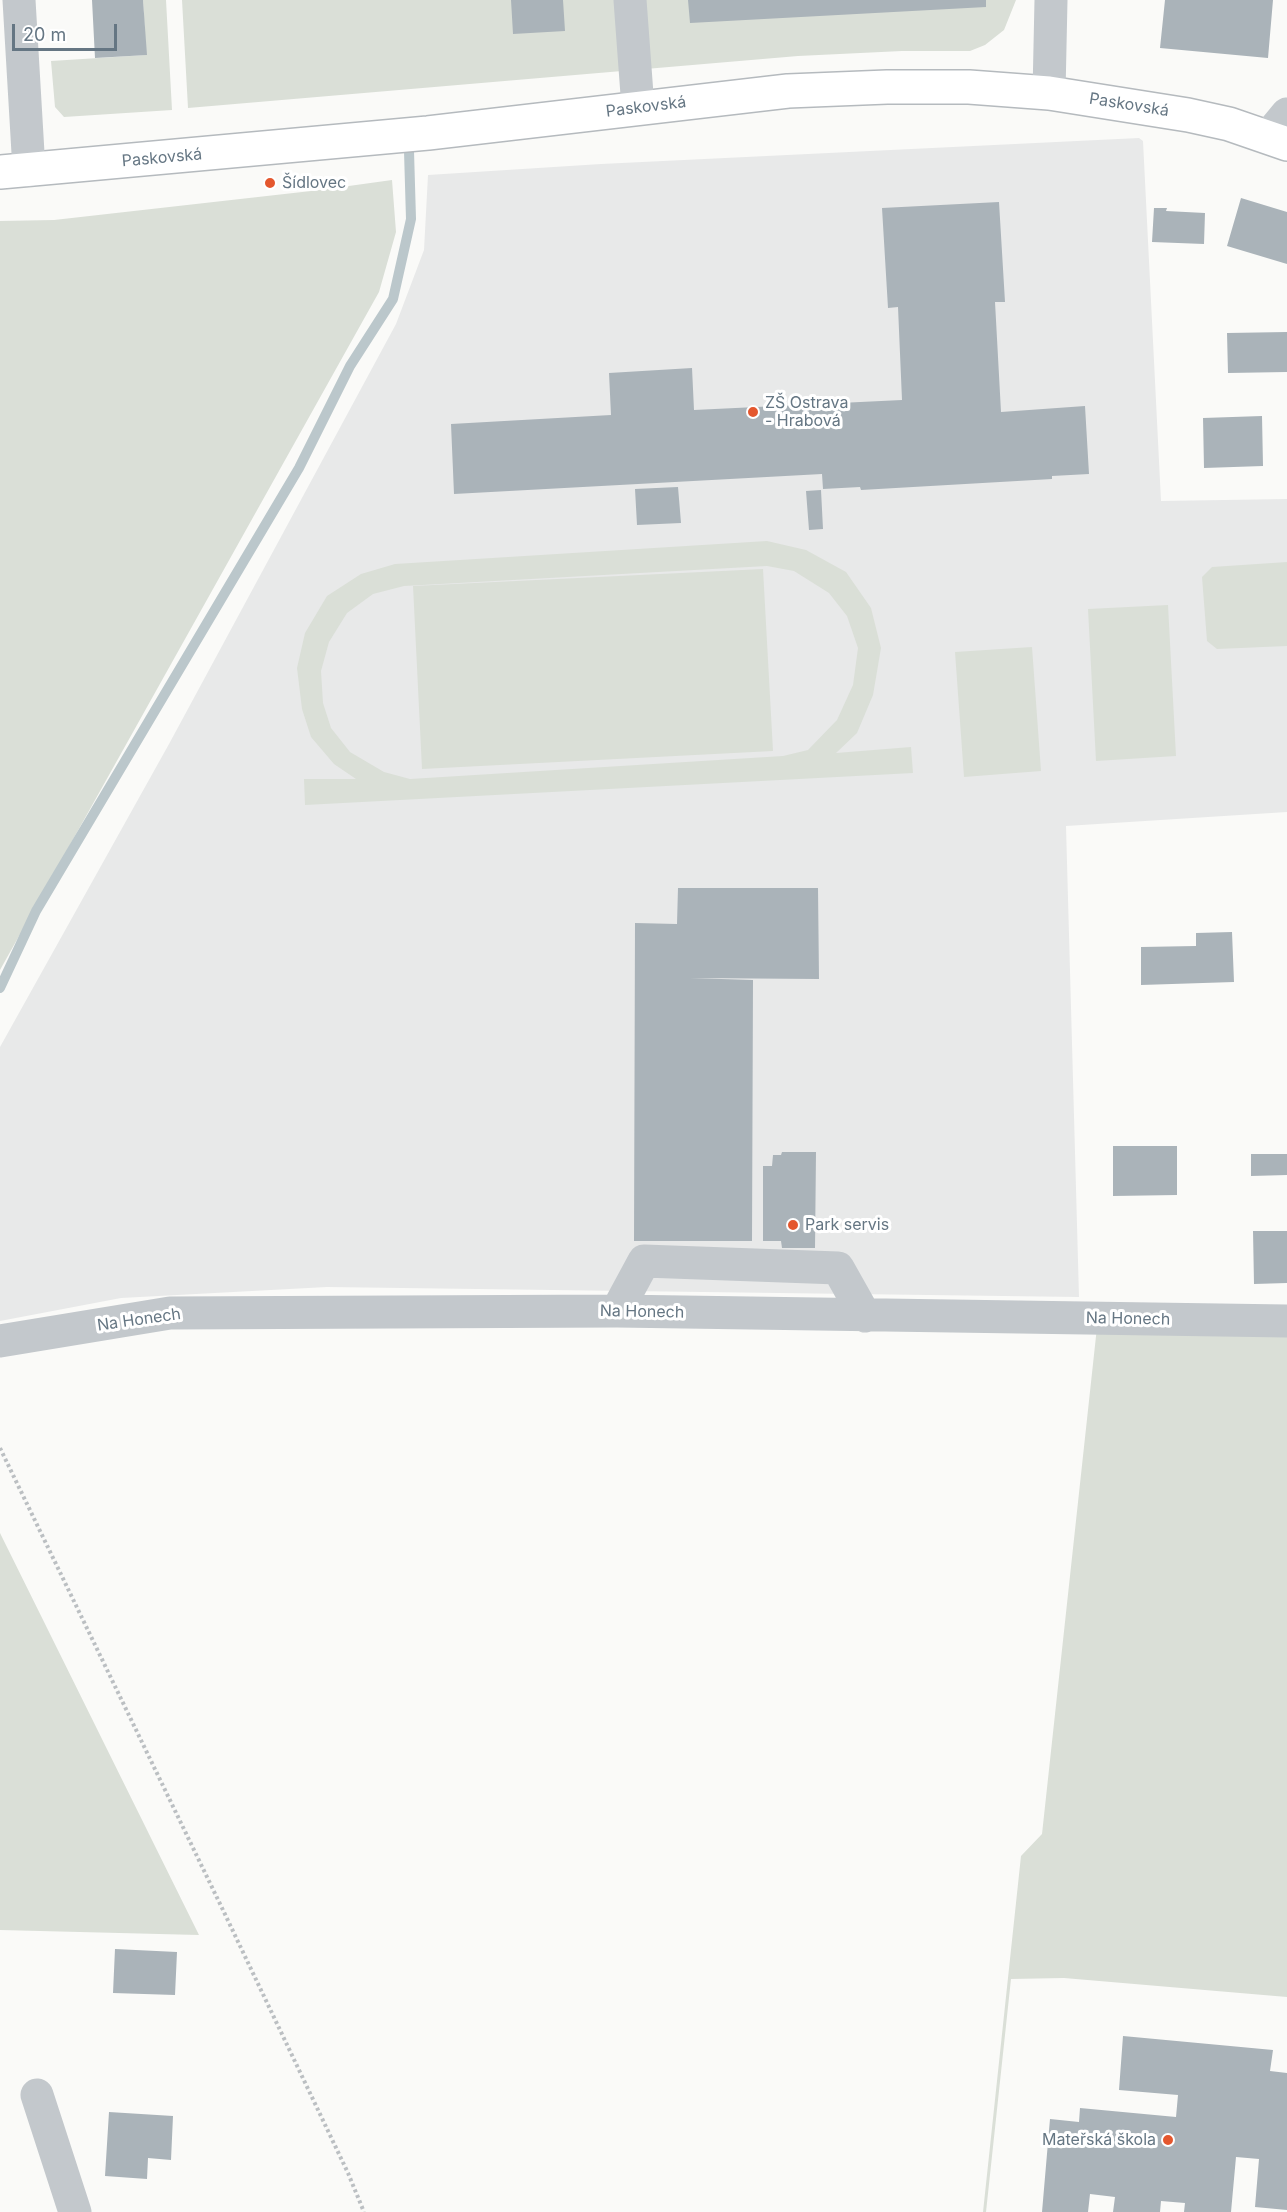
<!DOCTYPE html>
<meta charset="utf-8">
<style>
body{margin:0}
#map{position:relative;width:1287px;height:2212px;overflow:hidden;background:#fafaf8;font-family:Inter,sans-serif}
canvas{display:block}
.scale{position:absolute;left:12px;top:24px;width:105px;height:27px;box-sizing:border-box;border:3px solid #657683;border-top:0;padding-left:8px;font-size:18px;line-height:21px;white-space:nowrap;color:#657683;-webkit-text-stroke:4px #fff;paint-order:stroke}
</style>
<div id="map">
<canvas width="1287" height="2212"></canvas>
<div class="scale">20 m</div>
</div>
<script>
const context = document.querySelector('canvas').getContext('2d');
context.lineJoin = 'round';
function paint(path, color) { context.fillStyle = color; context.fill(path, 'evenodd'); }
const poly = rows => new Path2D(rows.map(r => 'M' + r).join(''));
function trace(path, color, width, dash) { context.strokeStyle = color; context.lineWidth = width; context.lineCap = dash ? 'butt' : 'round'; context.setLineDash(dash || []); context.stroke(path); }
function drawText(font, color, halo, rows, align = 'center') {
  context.font = font + ' Inter,sans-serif'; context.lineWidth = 6; context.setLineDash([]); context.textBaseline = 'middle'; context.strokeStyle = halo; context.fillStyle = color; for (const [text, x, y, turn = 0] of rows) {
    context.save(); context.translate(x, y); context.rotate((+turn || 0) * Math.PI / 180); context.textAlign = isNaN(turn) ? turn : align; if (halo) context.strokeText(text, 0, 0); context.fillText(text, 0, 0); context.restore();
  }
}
paint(poly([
 [1139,138,1143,141,1161,501,1287,499,1287,812,1066,826,1079,1297,327,1287,121,1298,0,1321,0,1047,169,744,396,324,424,250,428,175,601,164]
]), '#e8e9e9');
paint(poly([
 [143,0,166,0,172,110,64,117,55,107,51,61,146,55],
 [182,0,1016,0,1004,30,985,45,970,51,902,51,798,56,188,108],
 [392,180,396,232,379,292,0,970,0,221,54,220,320,190],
 [767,541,806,550,846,572,871,608,881,648,873,695,857,733,836,753,911,747,913,773,305,805,304,779,356,779,334,764,311,737,302,709,297,668,305,633,327,596,361,574,395,564],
 [767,566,794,571,829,593,847,616,858,648,853,685,837,720,808,750,783,756,410,779,384,772,350,752,331,728,323,703,321,671,329,642,347,613,373,594,404,586],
 [1287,562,1287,646,1217,649,1207,641,1202,577,1212,567],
 [763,569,773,751,422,769,413,586],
 [1168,605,1176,756,1096,761,1088,609],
 [1032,647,1041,771,964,777,955,652],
 [1097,1327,1287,1335,1287,1997,1064,1978,1011,1979,986,2212,983,2212,1021,1856,1042,1834],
 [0,1533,199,1935,0,1930]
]), '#dadfd7');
trace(poly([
 [0,988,36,911,299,468,350,366,393,299,411,219,409,151]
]), '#bbc7cb', 10);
paint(poly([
 [92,0,143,0,147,55,95,58],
 [511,0,563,0,565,31,513,34],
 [688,0,986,0,986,7,690,23],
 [1165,0,1273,0,1268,58,1160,48],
 [1241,198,1287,212,1287,264,1227,246],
 [999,202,1005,302,995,302,1001,412,1085,406,1089,474,1052,476,1052,479,861,490,860,487,823,489,822,474,454,494,451,424,611,415,609,373,692,368,694,410,902,400,898,307,888,308,882,208],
 [1154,208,1167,208,1166,211,1205,213,1204,244,1152,242],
 [1287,332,1287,372,1228,373,1227,333],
 [1262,416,1263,466,1204,468,1203,418],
 [678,487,681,523,637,525,635,489],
 [821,490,823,529,809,530,806,491],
 [678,888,818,888,819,979,690,978,753,980,752,1241,634,1241,635,923,677,924],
 [1232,932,1234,982,1141,985,1141,947,1196,946,1196,933],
 [1113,1146,1177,1146,1177,1195,1113,1196],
 [782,1152,816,1152,815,1248,782,1248,781,1241,763,1241,763,1166,772,1166,773,1155,781,1155],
 [1251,1154,1287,1154,1287,1175,1251,1176],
 [1253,1231,1287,1231,1287,1283,1254,1284],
 [115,1949,177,1952,175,1995,113,1993],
 [1123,2036,1273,2050,1270,2071,1287,2073,1287,2210,1255,2207,1259,2159,1236,2157,1231,2212,1184,2212,1185,2203,1161,2201,1160,2212,1113,2212,1115,2197,1090,2194,1088,2212,1042,2212,1050,2119,1079,2122,1080,2108,1176,2117,1178,2095,1119,2090],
 [109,2112,173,2116,171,2160,148,2158,147,2179,105,2176]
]), '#aab3b9');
const major = poly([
 [0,172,428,133,788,91,887,87,969,87,1049,93,1188,115,1229,124,1287,144]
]);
trace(major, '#b5babe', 36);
trace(poly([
 [0,1448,222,1908,348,2173,364,2212]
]), '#bbbfc2', 4, [3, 3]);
trace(poly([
 [19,0,29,170],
 [630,0,638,108],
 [1049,93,1051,0],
 [1268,137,1287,114],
 [617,1311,644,1261,838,1268,865,1316],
 [0,1341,170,1313,617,1311,1287,1321],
 [37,2095,75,2212]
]), '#c3c8cc', 33);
trace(major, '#fff', 33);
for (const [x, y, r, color] of [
 [270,183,6,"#e4572e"],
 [753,412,6,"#e4572e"],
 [793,1225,6,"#e4572e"],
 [1168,2140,6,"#e4572e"]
]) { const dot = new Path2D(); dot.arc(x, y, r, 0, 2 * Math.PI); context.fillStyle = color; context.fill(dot); trace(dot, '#fff', 2); }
drawText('16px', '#657683', '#fff', [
 ["Paskovská",1129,105,9],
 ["Paskovská",646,107,-7],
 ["Paskovská",162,158,-5],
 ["Na Honech",642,1312,1],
 ["Na Honech",1128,1319,1],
 ["Na Honech",139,1320,-8]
]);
drawText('16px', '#657683', '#fff', [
 ["Šídlovec",282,183],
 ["ZŠ Ostrava",765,403],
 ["- Hrabová",765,421],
 ["Park servis",805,1225],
 ["Mateřská škola",1156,2140,"right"]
], 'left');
</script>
